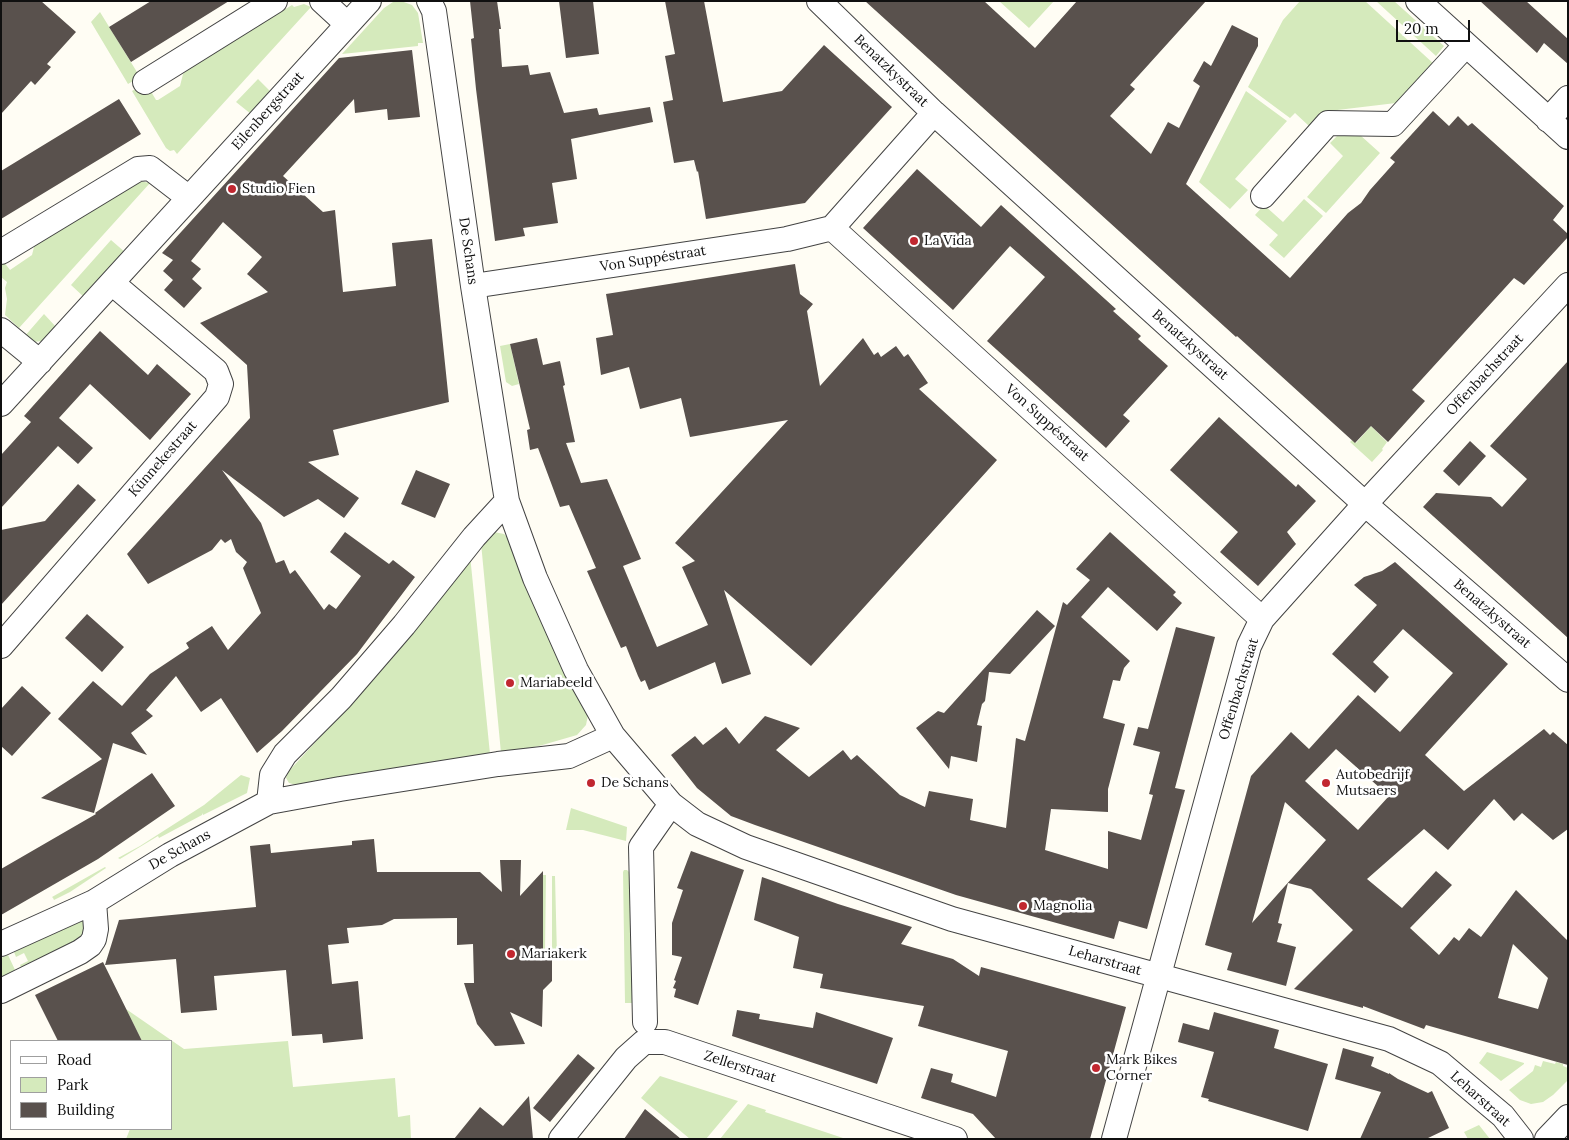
<!DOCTYPE html>
<meta charset="utf-8">
<style>
body{margin:0}
#map{position:relative;width:1569px;height:1140px;overflow:hidden;background:#fffdf4;font-family:Lora,serif}
canvas{display:block}
.frame{position:absolute;inset:0;border:2px solid #101010;pointer-events:none}
.legend{position:absolute;left:10px;top:1040px;width:162px;height:90px;box-sizing:border-box;background:#fff;border:1px solid #9f9f9f;margin:0;padding:6px 9px;list-style:none;font-size:15px;color:#101010}
.legend li{display:flex;align-items:center;gap:10px;height:25px}
.legend b{width:25px;border:1px solid #9f9f9f}
.scale{position:absolute;left:1396px;top:20px;width:74px;height:22px;box-sizing:border-box;border:2px solid #101010;border-top:0;padding-left:6px;font-size:15px;line-height:18px;white-space:nowrap;color:#101010;-webkit-text-stroke:4px #fff;paint-order:stroke}
</style>
<div id="map">
<canvas width="1569" height="1140"></canvas>
<div class="frame"></div>
<ul class="legend">
<li><b style="height:6px;background:#fff"></b>Road</li>
<li><b style="height:14px;background:#d5eabc"></b>Park</li>
<li><b style="height:14px;background:#59514d"></b>Building</li>
</ul>
<div class="scale">20 m</div>
</div>
<script>
const context = document.querySelector('canvas').getContext('2d');
context.lineJoin = 'round';
function paint(path, color) { context.fillStyle = color; context.fill(path, 'evenodd'); }
const poly = rows => new Path2D(rows.map(r => 'M' + r).join(''));
function trace(path, color, width, dash) { context.strokeStyle = color; context.lineWidth = width; context.lineCap = dash ? 'butt' : 'round'; context.setLineDash(dash || []); context.stroke(path); }
function drawText(font, color, halo, rows, align = 'center') {
  context.font = font + ' Lora,serif'; context.lineWidth = 5; context.setLineDash([]); context.textBaseline = 'middle'; context.strokeStyle = halo; context.fillStyle = color; for (const [text, x, y, turn = 0] of rows) {
    context.save(); context.translate(x, y); context.rotate((+turn || 0) * Math.PI / 180); context.textAlign = isNaN(turn) ? turn : align; if (halo) context.strokeText(text, 0, 0); context.fillText(text, 0, 0); context.restore();
  }
}
paint(poly([
 [401,1,412,5,418,13,423,43,418,43,418,46,342,54,384,8,393,2],
 [999,1,1054,1,1029,28],
 [1300,1,1365,1,1434,64,1400,101,1396,103,1329,111,1321,116,1319,114,1309,126,1295,113,1290,118,1248,87,1283,20],
 [1376,1,1394,1,1444,46,1436,56],
 [304,4,311,7,177,154,174,150,170,151,166,148,132,91,146,83,156,100,158,100,180,86,183,74,187,69,292,5,294,7],
 [100,12,140,77,128,84,91,22],
 [258,79,271,92,251,114,236,102],
 [1246,91,1287,121,1235,179,1248,190,1230,209,1199,182],
 [1354,133,1360,135,1380,153,1326,213,1307,197,1343,156,1330,143,1337,136],
 [139,181,150,183,19,328,5,315,7,299,5,288,7,282,1,277,1,258,10,270,32,255,35,243],
 [1304,199,1323,216,1284,258,1269,245,1278,235,1255,215,1264,205,1283,222],
 [111,240,126,253,85,298,71,285],
 [44,314,57,328,43,341,33,342,24,337],
 [510,344,519,384,512,386,506,382,500,346],
 [1371,426,1387,442,1382,449,1383,450,1372,462,1350,442,1352,440,1356,443],
 [494,532,504,534,510,540,529,594,588,715,586,725,577,735,539,746,501,753,481,543],
 [470,555,490,754,296,785,289,783,286,778,288,772,376,676],
 [241,775,250,778,247,793,203,815,202,813,202,815,159,838,158,836,120,859,118,858,140,846,204,805],
 [571,808,627,827,626,841,583,830,566,830],
 [105,867,106,868,70,892,54,900,53,898,52,897],
 [624,870,627,870,631,874,635,1003,625,1003,623,872],
 [543,875,546,875,545,952,543,954],
 [552,876,555,876,557,956,552,956],
 [81,919,86,923,83,938,22,969,20,965,28,961,24,953,16,957,14,952],
 [8,955,16,972,1,979,1,958],
 [126,1009,184,1049,288,1041,293,1087,395,1078,398,1117,410,1115,411,1139,126,1139,130,1129,171,1129,171,1041,142,1041],
 [1487,1052,1524,1063,1524,1064,1501,1081,1479,1063],
 [1543,1061,1555,1064,1556,1062,1563,1064,1563,1066,1568,1068,1568,1080,1553,1095,1543,1102,1531,1104,1520,1100,1509,1090,1533,1071,1535,1065,1541,1067],
 [660,1076,738,1101,706,1139,690,1139,641,1098],
 [748,1104,766,1110,765,1112,846,1139,720,1139],
 [1479,1125,1490,1139,1468,1139,1464,1132]
]), '#d5eabc');
paint(poly([
 [1,1,41,1,76,32,47,64,51,67,35,85,31,81,1,114],
 [151,1,229,1,131,62,109,27],
 [470,1,497,1,501,29,499,29,502,67,528,65,530,75,550,72,564,113,597,108,599,115,650,107,653,122,571,139,577,179,552,183,558,223,523,228,525,236,495,241,476,89,471,39,474,38],
 [559,1,593,1,599,54,566,58],
 [665,1,704,1,723,102,782,91,824,45,892,107,805,203,706,219,698,171,697,172,694,160,674,163,663,102,673,100,665,56,675,54],
 [865,1,984,1,1035,48,1077,1,1206,1,1130,85,1135,89,1110,116,1151,154,1168,122,1179,128,1200,86,1193,81,1204,61,1211,66,1232,25,1258,38,1258,46,1186,184,1290,278,1348,213,1361,203,1370,190,1395,162,1390,158,1433,111,1449,126,1458,116,1468,126,1472,123,1564,206,1553,220,1568,234,1568,237,1524,285,1514,278,1412,390,1425,401,1388,442,1371,426,1355,443,1237,336,1236,337],
 [1480,1,1526,1,1568,39,1568,64,1544,43,1537,53],
 [412,50,420,117,388,120,387,109,355,113,354,99,283,176,323,212,335,210,343,292,396,286,392,243,432,239,449,402,333,430,339,455,308,462,359,498,344,518,318,499,284,517,222,470,261,523,276,563,284,560,290,574,295,570,324,610,329,604,336,609,361,576,330,552,345,532,389,564,393,560,415,577,357,654,282,731,257,753,221,698,201,712,176,676,146,710,153,716,131,733,147,755,113,743,94,813,41,798,102,759,58,719,93,681,122,706,150,674,189,648,186,643,212,626,228,650,261,613,243,568,247,562,236,552,231,539,225,543,221,539,212,550,148,584,127,554,250,418,247,365,200,323,268,292,247,274,262,257,223,222,191,261,201,269,192,279,202,288,184,308,164,290,173,280,163,271,173,260,162,253,339,58],
 [119,99,141,134,1,219,1,171],
 [917,169,981,227,1001,205,1116,309,1113,311,1141,336,1138,339,1168,366,1123,415,1130,421,1106,448,987,341,1045,277,1010,246,953,310,863,228],
 [795,264,800,294,813,304,807,311,820,386,863,338,874,355,878,352,881,357,896,346,904,357,908,354,928,383,919,389,997,460,811,666,724,590,751,674,722,684,715,662,649,690,645,680,641,682,638,676,626,646,621,648,605,612,587,571,596,568,569,505,560,507,538,448,530,450,527,430,530,429,510,344,537,338,543,365,560,361,565,385,563,386,575,442,566,443,581,483,607,479,641,559,623,566,657,647,708,625,682,567,695,561,675,543,788,420,690,437,681,398,640,409,629,367,601,375,596,338,613,335,606,294],
 [100,331,148,375,157,364,191,394,150,440,90,384,59,418,93,448,78,464,58,446,1,508,1,455,31,422,24,416],
 [1568,361,1568,638,1423,507,1436,493,1491,497,1502,507,1527,479,1490,446],
 [1219,417,1296,487,1298,484,1316,501,1287,532,1296,544,1258,586,1220,552,1238,532,1170,470],
 [1470,441,1486,456,1459,486,1443,471],
 [416,470,450,484,435,518,401,504],
 [78,484,96,500,1,605,1,530,45,521],
 [1110,532,1176,592,1173,595,1182,603,1157,631,1108,587,1081,617,1130,661,1124,668,1120,681,1113,680,1103,718,1125,724,1108,789,1108,812,1051,809,1045,850,1108,869,1108,831,1141,840,1153,795,1149,794,1160,752,1133,745,1138,727,1148,729,1176,627,1215,637,1175,788,1185,790,1147,929,1119,921,1114,939,956,895,755,825,731,816,697,788,671,755,695,736,703,745,726,727,739,744,765,716,800,728,776,750,809,777,843,750,851,760,857,755,900,795,925,807,929,791,973,799,970,820,1006,828,1016,738,1025,741,1063,602,1067,605,1090,580,1076,569],
 [1395,562,1508,664,1425,755,1464,791,1544,729,1550,735,1553,732,1568,745,1568,829,1553,840,1522,813,1514,821,1494,799,1448,850,1424,829,1367,879,1402,908,1436,871,1452,885,1410,928,1439,955,1454,937,1459,941,1469,928,1481,937,1516,890,1568,941,1568,1065,1426,1025,1424,1029,1363,1006,1363,1008,1294,989,1353,930,1311,889,1288,883,1278,923,1282,924,1277,942,1296,947,1286,986,1227,970,1232,953,1205,945,1251,776,1291,732,1309,749,1358,695,1400,732,1453,673,1403,629,1373,662,1389,677,1375,693,1332,654,1377,605,1354,585,1364,577,1382,571],
 [1336,749,1389,796,1358,830,1305,781],
 [1285,802,1326,840,1252,923],
 [1513,944,1548,978,1538,1009,1498,998],
 [1037,610,1055,626,1010,674,989,672,985,701,982,704,977,725,982,726,977,762,951,756,949,769,916,728,938,711,944,713],
 [87,614,124,647,102,672,65,638],
 [22,686,51,713,12,756,1,746,1,709],
 [152,773,175,806,98,859,1,915,1,869,96,814,95,813],
 [374,839,377,872,480,872,502,892,500,860,521,860,520,896,543,871,543,960,552,960,552,981,543,990,542,1027,510,1012,525,1044,495,1046,477,1024,464,983,474,983,473,944,457,945,457,918,394,919,382,925,347,928,349,943,328,945,332,984,358,981,363,1039,323,1043,322,1034,292,1036,286,970,214,976,217,1010,181,1013,176,959,105,965,119,920,256,907,250,846,270,844,271,853,352,845,352,841],
 [691,851,744,870,698,1005,674,997,676,989,673,988,676,981,674,980,682,957,672,955,672,923,683,890,677,888],
 [762,877,838,904,912,927,901,944,953,959,979,976,981,967,1126,1007,1090,1139,996,1139,973,1114,921,1098,931,1068,953,1074,951,1082,996,1097,1008,1051,918,1026,924,1006,820,988,823,974,793,968,799,937,754,920],
 [103,962,142,1041,58,1041,35,995],
 [737,1010,760,1014,759,1019,813,1028,816,1012,893,1038,877,1084,732,1036],
 [1214,1012,1279,1030,1274,1048,1328,1064,1308,1131,1208,1101,1209,1099,1201,1097,1214,1052,1178,1042,1183,1023,1209,1030],
 [1343,1048,1374,1057,1371,1066,1389,1074,1389,1073,1398,1079,1428,1093,1432,1091,1449,1128,1426,1139,1360,1139,1381,1092,1335,1079],
 [578,1054,595,1068,550,1122,533,1108],
 [529,1096,533,1139,454,1139,480,1107,503,1126],
 [645,1109,681,1139,624,1139]
]), '#59514d');
const minor = poly([
 [322,1,347,24],
 [429,1,434,11,473,286,507,501,535,578,576,670,613,736,671,804,697,824,746,847,952,919,1389,1039,1440,1063,1503,1116,1521,1139],
 [819,1,934,113,1365,504,1568,680],
 [1418,1,1568,137],
 [145,82,275,1],
 [1548,120,1568,98],
 [1263,196,1328,123,1393,124,1466,45],
 [832,228,1262,619],
 [1,252,138,169,150,168,189,198],
 [473,286,787,239,832,228,934,113],
 [1,330,40,362],
 [1,404,369,1],
 [1,646,217,397,221,384,216,371,112,283],
 [269,802,272,775,285,754,341,698,404,625,474,537,507,501],
 [1,944,94,902,170,855,269,802,340,789,498,764,569,756,613,736],
 [1,991,80,952,90,945,94,939,96,929,94,902],
 [645,1022,641,847,671,804],
 [561,1139,626,1058,644,1042,665,1042,955,1139],
 [1114,1139,1249,646,1262,619,1365,504,1568,285],
 [1547,1139,1568,1117]
]);
trace(minor, '#434343', 26);
trace(minor, '#fff', 24);
for (const [x, y, r, color] of [
 [232,189,5,"#c12730"],
 [914,241,5,"#c12730"],
 [510,683,5,"#c12730"],
 [591,783,5,"#c12730"],
 [1326,783,5,"#c12730"],
 [1023,906,5,"#c12730"],
 [511,954,5,"#c12730"],
 [1096,1068,5,"#c12730"]
]) { const dot = new Path2D(); dot.arc(x, y, r, 0, 2 * Math.PI); context.fillStyle = color; context.fill(dot); trace(dot, '#fff', 2); }
drawText('14px', '#101010', '#fff', [
 ["Benatzkystraat",891,71,44],
 ["Eilenbergstraat",268,111,-48],
 ["De Schans",468,251,82],
 ["Von Suppéstraat",653,259,-9],
 ["Benatzkystraat",1190,345,42],
 ["Offenbachstraat",1485,375,-47],
 ["Von Suppéstraat",1047,423,42],
 ["Künnekestraat",163,459,-49],
 ["Benatzkystraat",1492,614,41],
 ["Offenbachstraat",1239,689,-73],
 ["De Schans",180,850,-29],
 ["Leharstraat",1105,961,16],
 ["Zellerstraat",740,1067,18],
 ["Leharstraat",1480,1099,42]
]);
drawText('14px', '#101010', '#fff', [
 ["Studio Fien",242,189],
 ["La Vida",924,241],
 ["Mariabeeld",520,683],
 ["Autobedrijf",1336,775],
 ["Mutsaers",1336,791],
 ["De Schans",601,783],
 ["Magnolia",1033,906],
 ["Mariakerk",521,954],
 ["Mark Bikes",1106,1060],
 ["Corner",1106,1076]
], 'left');
</script>
